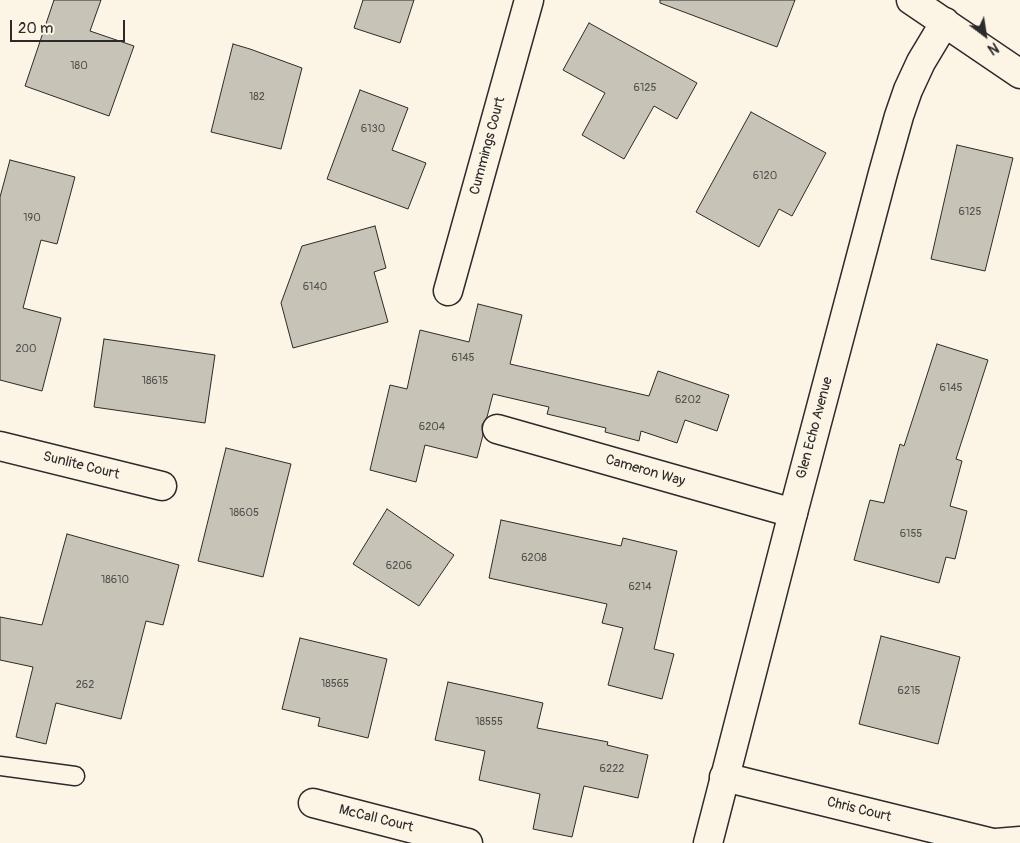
<!DOCTYPE html>
<style>
body{margin:0}
#map{position:relative;width:1020px;height:843px;overflow:hidden;background:#fcf5e5;font-family:Pangolin,sans-serif}
canvas{display:block}
.north{position:absolute;left:960px;top:10px;width:50px;height:50px;-webkit-text-stroke:4px #fcf5e5;paint-order:stroke;rotate:149deg;font-size:14px;font-weight:700;line-height:20px;text-align:center;color:#2b2b2b}
.north::after{content:'';display:block;margin:auto;width:18px;height:22px;background:#2b2b2b;clip-path:polygon(50% 0,100% 100%,50% 72%,0 100%)}
.scale{position:absolute;left:10px;top:20px;width:115px;height:22px;box-sizing:border-box;border:2px solid #2b2b2b;border-top:0;padding-left:6px;font-size:15px;line-height:18px;white-space:nowrap;color:#2b2b2b;-webkit-text-stroke:4px #fcf5e5;paint-order:stroke}
</style>
<div id="map">
<canvas width="1020" height="843"></canvas>
<div class="north">N</div>
<div class="scale">20 m</div>
</div>
<script>
const context = document.querySelector('canvas').getContext('2d');
context.lineJoin = 'round';
function paint(path, color) { context.fillStyle = color; context.fill(path, 'evenodd'); }
const poly = rows => new Path2D(rows.map(r => 'M' + r).join(''));
function trace(path, color, width, dash) { context.strokeStyle = color; context.lineWidth = width; context.lineCap = dash ? 'butt' : 'round'; context.setLineDash(dash || []); context.stroke(path); }
function drawText(font, color, halo, rows, align = 'center') {
  context.font = font + ' Pangolin,sans-serif'; context.lineWidth = 4; context.setLineDash([]); context.textBaseline = 'middle'; context.strokeStyle = halo; context.fillStyle = color; for (const [text, x, y, turn = 0] of rows) {
    context.save(); context.translate(x, y); context.rotate((+turn || 0) * Math.PI / 180); context.textAlign = isNaN(turn) ? turn : align; if (halo) context.strokeText(text, 0, 0); context.fillText(text, 0, 0); context.restore();
  }
}
const building = poly([
 [54,0,101,0,90,31,134,46,109,116,25,86,54,0],
 [363,0,414,0,400,43,354,28,363,0],
 [660,0,795,0,777,47,660,3,660,0],
 [589,23,697,83,677,119,654,106,624,159,582,135,605,93,563,70,589,23],
 [233,44,250,49,302,68,281,149,211,132,233,44],
 [360,90,408,108,392,150,426,163,408,209,327,179,360,90],
 [751,112,826,153,792,216,779,209,759,247,696,212,751,112],
 [957,145,1013,158,985,271,931,259,957,145],
 [10,160,75,177,57,244,41,240,23,308,61,318,42,391,0,380,0,197,10,160],
 [375,226,386,268,374,272,388,322,293,348,281,303,302,246,375,226],
 [478,304,522,315,510,364,649,396,658,371,729,395,717,431,685,420,677,443,641,431,639,441,605,432,606,428,547,414,549,407,493,394,487,417,482,425,483,435,477,458,425,445,416,482,370,470,390,385,407,389,420,330,469,342,478,304],
 [104,339,215,355,205,423,94,407,104,339],
 [937,344,988,360,956,459,962,461,950,506,967,511,955,559,946,557,939,583,854,560,870,500,884,503,900,444,904,446,937,344],
 [226,448,291,464,263,577,198,561,226,448],
 [387,509,454,555,419,606,353,564,387,509],
 [501,520,621,546,623,538,677,551,654,649,674,654,662,699,608,685,623,628,602,623,607,604,489,578,501,520],
 [67,534,179,565,163,625,146,621,121,719,56,703,46,744,16,737,33,667,0,660,0,617,42,625,67,534],
 [881,636,960,657,938,744,859,724,881,636],
 [300,638,387,659,368,738,318,726,320,718,282,709,300,638],
 [448,682,543,703,537,728,608,742,607,745,648,755,638,798,584,786,572,837,533,829,540,794,479,780,485,751,435,740,448,682]
]);
paint(building, '#c8c3b7');
trace(building, '#2b2b2b', 1);
const service = poly([
 [0,766,75,776]
]);
const minor = poly([
 [448,291,529,0],
 [497,429,793,513],
 [0,446,162,486],
 [724,777,993,843],
 [313,803,468,843],
 [996,843,1020,841]
]);
const tertiary = poly([
 [911,0,1020,74],
 [708,843,793,513,883,173,899,116,908,90,921,62,945,22]
]);
trace(service, '#2b2b2b', 21);
trace(minor, '#2b2b2b', 31);
trace(tertiary, '#2b2b2b', 31);
trace(service, '#fcf5e5', 18);
trace(minor, '#fcf5e5', 28);
trace(tertiary, '#fcf5e5', 28);
drawText('11px', '#52514e', null, [
 ["180",79,66],
 ["6125",645,88],
 ["182",257,97],
 ["6130",373,129],
 ["6120",765,176],
 ["6125",970,212],
 ["190",32,218],
 ["6140",315,287],
 ["200",26,349],
 ["6145",463,358],
 ["18615",155,381],
 ["6145",951,388],
 ["6202",688,400],
 ["6204",432,427],
 ["18605",244,513],
 ["6155",911,534],
 ["6208",534,558],
 ["6206",399,566],
 ["18610",115,580],
 ["6214",640,587],
 ["18565",335,684],
 ["262",85,685],
 ["6215",909,691],
 ["18555",489,722],
 ["6222",612,769]
]);
drawText('14px', '#2b2b2b', '#fcf5e5', [
 ["Cummings Court",488,146,-75],
 ["Glen Echo Avenue",815,428,-75],
 ["Sunlite Court",81,466,14],
 ["Cameron Way",645,471,16],
 ["Chris Court",859,810,14],
 ["McCall Court",376,819,14]
]);
</script>
